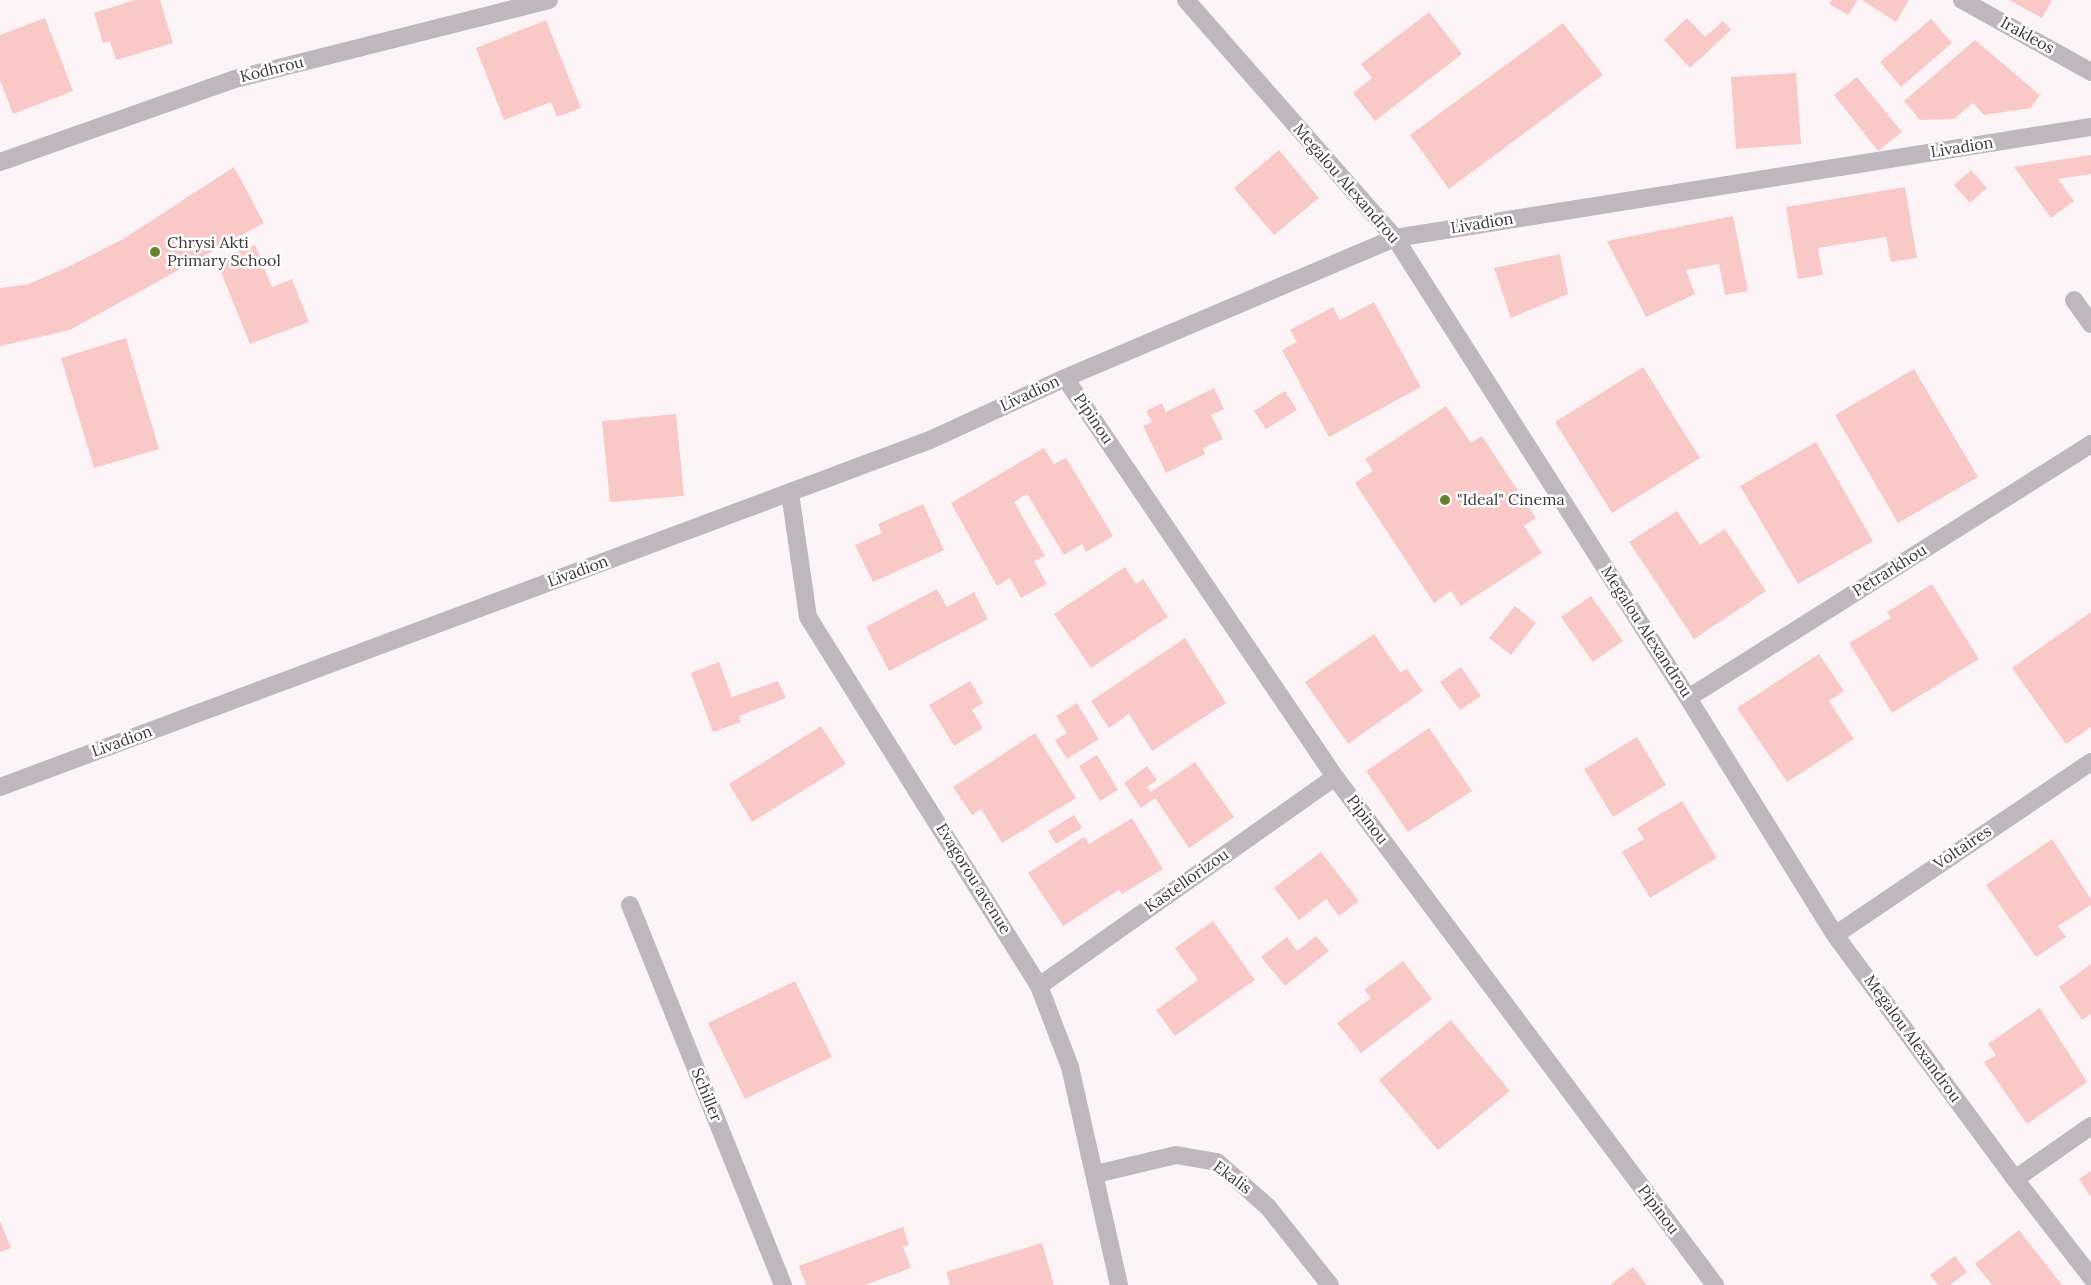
<!DOCTYPE html>
<style>
body{margin:0}
canvas{display:block;background:#fdf4f7}
</style>
<canvas width="2091" height="1285"></canvas>
<script>
const context = document.querySelector('canvas').getContext('2d');
context.lineJoin = 'round';
function paint(path, color) { context.fillStyle = color; context.fill(path, 'evenodd'); }
const poly = rows => new Path2D(rows.map(r => 'M' + r).join(''));
function trace(path, color, width, dash) { context.strokeStyle = color; context.lineWidth = width; context.lineCap = dash ? 'butt' : 'round'; context.setLineDash(dash || []); context.stroke(path); }
function drawText(font, color, halo, rows, align = 'center') {
  context.font = font + ' Lora,serif'; context.lineWidth = 5; context.setLineDash([]); context.textBaseline = 'middle'; context.strokeStyle = halo; context.fillStyle = color; for (const [text, x, y, turn = 0] of rows) {
    context.save(); context.translate(x, y); context.rotate((+turn || 0) * Math.PI / 180); context.textAlign = isNaN(turn) ? turn : align; if (halo) context.strokeText(text, 0, 0); context.fillText(text, 0, 0); context.restore();
  }
}
paint(poly([
 [135,0,160,0,173,43,116,60,110,41,103,43,94,13],
 [1832,0,1858,0,1848,15,1829,4],
 [1862,0,1909,0,1896,22],
 [2009,0,2052,0,2042,18],
 [1429,12,1462,54,1375,121,1353,93,1372,78,1361,64],
 [45,18,73,91,13,114,0,80,0,35],
 [1687,18,1705,37,1723,21,1731,30,1690,68,1664,40],
 [1931,19,1952,43,1901,87,1880,62],
 [546,20,581,108,557,117,551,102,504,120,476,48],
 [1563,23,1603,75,1449,189,1410,135],
 [1975,40,2040,95,2031,108,1984,115,1973,103,1954,119,1920,120,1904,101],
 [1796,73,1801,144,1736,149,1731,77],
 [1857,77,1902,132,1878,151,1834,95],
 [1279,150,1319,198,1274,235,1234,188],
 [2091,155,2091,174,2058,179,2074,201,2051,218,2014,167],
 [234,167,264,223,70,330,0,346,0,288,29,284,72,265,123,239],
 [1971,170,1987,188,1970,203,1954,185],
 [1905,187,1917,258,1891,262,1886,237,1818,248,1823,275,1798,279,1786,207],
 [1733,216,1748,291,1725,295,1719,264,1686,270,1695,294,1646,317,1607,241],
 [255,245,272,287,292,279,309,322,250,344,216,260],
 [1560,254,1568,294,1511,318,1494,268],
 [1374,302,1421,387,1329,437,1282,350,1297,342,1290,330,1333,307,1340,320],
 [126,338,159,449,94,468,61,358],
 [1643,367,1700,458,1612,513,1555,422],
 [1914,369,1978,477,1898,523,1835,415],
 [1214,388,1224,409,1211,415,1223,439,1203,448,1205,454,1166,473,1143,426,1152,422,1146,411,1162,403,1166,412],
 [1285,391,1297,410,1266,429,1254,411],
 [1446,406,1471,443,1482,436,1536,518,1524,526,1542,553,1461,606,1451,591,1434,603,1355,483,1373,471,1365,459],
 [676,414,684,496,610,502,602,421],
 [1816,442,1873,541,1798,584,1740,486],
 [1044,448,1054,464,1066,458,1113,536,1086,552,1082,544,1064,555,1027,494,1014,502,1045,556,1034,561,1047,584,1021,598,1010,578,997,586,951,503],
 [923,504,944,550,873,582,855,545,882,533,878,524],
 [1677,511,1700,545,1725,529,1766,591,1694,639,1629,542],
 [1125,567,1136,584,1143,579,1168,617,1091,668,1054,614],
 [1932,584,1979,659,1892,713,1849,643,1891,618,1887,612],
 [937,589,947,607,974,592,988,619,889,671,866,627],
 [1591,596,1623,641,1593,662,1561,617],
 [1515,606,1536,623,1511,655,1489,638],
 [2091,612,2091,727,2066,744,2012,668],
 [1374,634,1400,672,1407,669,1423,691,1348,744,1305,682],
 [1185,638,1226,703,1152,751,1129,714,1109,728,1091,701],
 [1819,654,1844,691,1829,701,1854,739,1787,782,1737,708],
 [719,662,732,697,778,681,786,698,739,716,741,722,713,732,691,673],
 [1461,667,1481,696,1460,710,1440,682],
 [970,681,983,703,972,710,983,728,954,746,929,705],
 [1077,703,1099,739,1067,759,1055,740,1067,733,1056,716],
 [821,726,846,764,752,822,729,784],
 [1429,728,1472,791,1408,832,1366,771],
 [1035,733,1076,798,1002,843,981,809,972,815,953,787],
 [1637,737,1666,785,1613,817,1584,769],
 [1097,755,1118,790,1100,801,1079,766],
 [1195,762,1234,817,1189,848,1155,798,1141,808,1124,783,1147,766,1157,780,1147,787,1151,792],
 [1682,801,1717,858,1650,898,1622,852,1644,839,1637,828],
 [1074,815,1082,828,1056,844,1048,831],
 [1132,818,1163,869,1122,894,1119,890,1063,926,1028,873,1084,837,1089,844],
 [2052,839,2091,899,2091,905,2058,926,2066,937,2036,957,1986,885],
 [1321,852,1359,901,1339,916,1326,899,1299,920,1274,888],
 [1213,921,1255,980,1175,1036,1156,1010,1198,980,1175,948],
 [1316,936,1329,951,1285,986,1261,957,1287,937,1297,951],
 [1403,961,1432,999,1361,1053,1337,1023,1371,998,1364,990],
 [2091,964,2091,1014,2082,1020,2059,987],
 [795,981,832,1057,745,1099,708,1023],
 [2040,1008,2087,1082,2027,1124,1984,1062,1996,1055,1988,1044],
 [1451,1020,1510,1091,1438,1150,1379,1080],
 [2091,1171,2091,1197,2079,1179],
 [0,1221,11,1248,0,1252],
 [903,1227,909,1245,903,1247,911,1268,865,1285,806,1285,799,1266],
 [2019,1230,2062,1285,1992,1285,1975,1264],
 [1042,1243,1054,1285,950,1285,946,1272],
 [1955,1256,1967,1272,1950,1285,1938,1285,1930,1275],
 [1633,1267,1647,1285,1610,1285]
]), '#f9c9c8');
trace(poly([
 [1186,0,1395,238,1688,698,1835,935,2015,1179,2091,1277],
 [1962,0,2091,72],
 [0,162,235,79,549,0],
 [2074,300,2091,324],
 [1065,378,1335,777,1715,1285],
 [1688,698,2091,444],
 [0,787,930,440,1065,378,1395,238,2091,127],
 [630,905,783,1285],
 [1835,935,2091,762],
 [1039,986,1335,777],
 [1096,1174,1176,1155,1217,1162,1268,1207,1330,1285],
 [2015,1179,2091,1126]
]), '#beb7be', 18);
trace(poly([
 [790,493,808,617,1039,986,1070,1067,1119,1285]
]), '#beb7be', 18);
for (const [x, y, r, color] of [
 [155,252,6,"#688032"],
 [1445,500,6,"#688032"]
]) { const dot = new Path2D(); dot.arc(x, y, r, 0, 2 * Math.PI); context.fillStyle = color; context.fill(dot); trace(dot, '#fff', 2); }
drawText('16px', '#3f373a', '#fff', [
 ["Irakleos",2027,36,29],
 ["Kodhrou",272,70,-14],
 ["Livadion",1962,148,-9],
 ["Megalou Alexandrou",1346,184,49],
 ["Livadion",1482,224,-9],
 ["Livadion",1030,394,-25],
 ["Pipinou",1093,419,56],
 ["Petrarkhou",1890,571,-32],
 ["Livadion",578,572,-20],
 ["Megalou Alexandrou",1646,632,57],
 ["Livadion",122,742,-20],
 ["Pipinou",1367,820,53],
 ["Voltaires",1963,848,-34],
 ["Evagorou avenue",973,879,58],
 ["Kastellorizou",1187,881,-35],
 ["Megalou Alexandrou",1912,1039,54],
 ["Schiller",706,1095,68],
 ["Ekalis",1232,1178,37],
 ["Pipinou",1658,1210,53]
]);
drawText('16px', '#3f373a', '#fff', [
 ["Chrysi Akti",167,243],
 ["Primary School",167,261],
 ["\"Ideal\" Cinema",1457,500]
], 'left');
</script>
